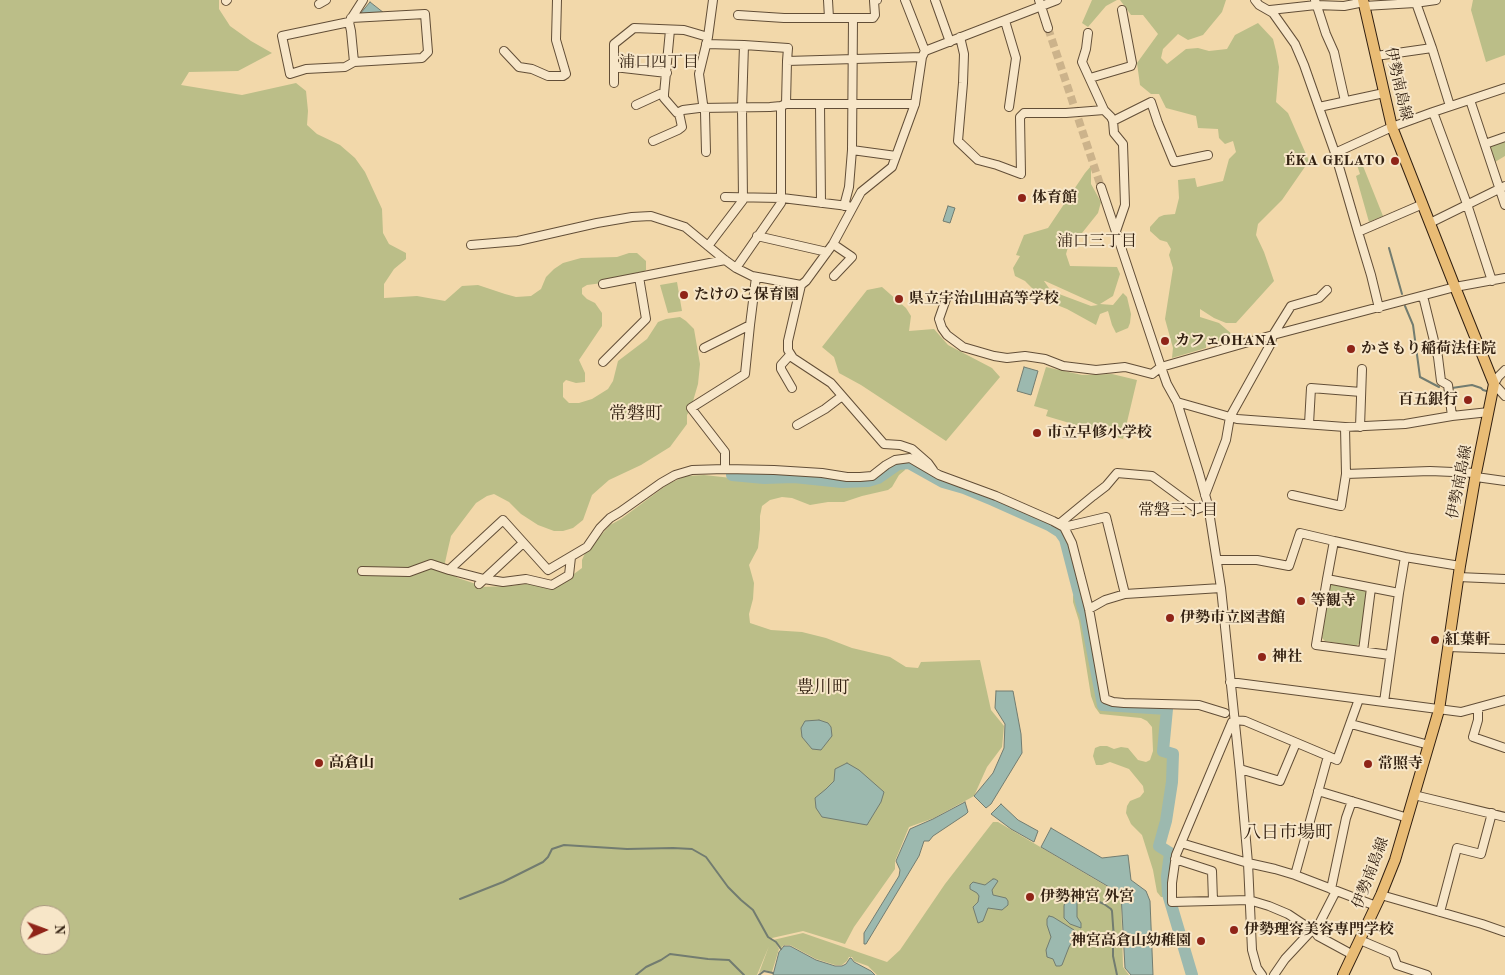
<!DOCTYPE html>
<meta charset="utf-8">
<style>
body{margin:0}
#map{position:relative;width:1505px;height:975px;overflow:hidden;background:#f2d8aa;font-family:"Old Standard TT",serif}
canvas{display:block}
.north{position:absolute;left:20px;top:905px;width:50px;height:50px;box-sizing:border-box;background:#f7e6c8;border:1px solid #a8977f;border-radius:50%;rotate:88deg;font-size:14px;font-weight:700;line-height:20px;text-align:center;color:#322011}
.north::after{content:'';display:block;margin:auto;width:18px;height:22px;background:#8f2418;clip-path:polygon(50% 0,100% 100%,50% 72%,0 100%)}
</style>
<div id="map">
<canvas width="1505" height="975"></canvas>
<div class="north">N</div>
</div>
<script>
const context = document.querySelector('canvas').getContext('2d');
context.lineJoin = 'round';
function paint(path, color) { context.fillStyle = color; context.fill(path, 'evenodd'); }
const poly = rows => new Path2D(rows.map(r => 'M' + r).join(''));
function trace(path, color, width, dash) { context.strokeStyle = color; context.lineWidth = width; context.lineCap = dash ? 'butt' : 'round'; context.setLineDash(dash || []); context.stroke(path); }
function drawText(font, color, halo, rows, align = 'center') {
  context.font = font + ' "Old Standard TT","Noto Serif JP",serif'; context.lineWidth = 4; context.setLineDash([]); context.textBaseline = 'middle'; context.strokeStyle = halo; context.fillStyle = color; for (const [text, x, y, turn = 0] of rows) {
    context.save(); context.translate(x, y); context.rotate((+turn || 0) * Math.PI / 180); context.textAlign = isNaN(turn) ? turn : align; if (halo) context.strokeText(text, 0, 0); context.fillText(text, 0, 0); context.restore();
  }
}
paint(poly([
 [0,0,219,0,219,9,230,26,251,41,272,53,238,71,189,72,181,85,242,95,296,83,306,91,308,111,307,125,317,134,340,145,355,158,365,172,382,209,383,233,389,244,406,253,406,259,394,269,384,284,384,298,417,296,445,301,462,286,478,285,505,294,516,297,531,296,541,289,546,277,554,269,563,263,581,258,617,257,629,253,637,253,646,261,646,270,637,275,610,282,587,285,582,288,582,294,587,299,595,303,602,313,602,326,579,360,585,373,585,382,576,383,566,380,563,383,563,397,569,403,579,403,592,399,608,389,613,381,618,361,647,339,658,322,666,319,680,317,686,321,694,329,700,364,698,384,691,408,687,415,687,424,670,447,641,465,609,480,592,495,583,520,573,528,563,531,554,531,538,525,521,514,509,502,494,494,487,496,476,503,451,536,448,549,444,567,448,572,458,578,476,584,479,587,510,586,567,579,582,568,582,560,585,553,610,525,621,519,668,484,686,476,704,475,750,480,800,480,849,484,878,482,900,468,904,467,905,470,899,475,892,487,888,490,862,496,844,502,828,502,810,505,792,498,782,497,770,500,762,506,760,516,760,529,758,548,749,565,754,583,753,599,749,614,750,623,771,630,802,632,826,638,852,648,890,657,906,667,918,668,921,662,980,660,991,710,1004,726,1002,747,987,767,974,796,934,818,909,827,895,861,895,869,854,927,845,944,803,931,772,938,772,940,776,943,779,949,772,972,764,970,759,973,769,946,757,975,0,975],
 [30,915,60,915,60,945,30,945],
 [1092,0,1117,0,1106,6,1088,27,1082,23],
 [1120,0,1226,0,1222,12,1203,35,1188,40,1178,34,1163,49,1161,58,1167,64,1186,49,1198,48,1209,51,1227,49,1235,35,1258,23,1273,39,1276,51,1279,67,1276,102,1288,113,1309,161,1282,200,1258,224,1256,235,1264,252,1274,281,1236,323,1226,323,1214,318,1200,309,1200,317,1219,323,1233,335,1225,342,1206,339,1206,348,1172,358,1173,348,1165,319,1173,268,1169,255,1171,249,1167,242,1160,240,1150,231,1150,227,1159,217,1164,215,1175,214,1179,198,1178,180,1195,178,1197,187,1223,181,1229,159,1236,152,1233,141,1225,144,1219,138,1218,129,1198,128,1196,116,1166,108,1159,94,1151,94,1140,85,1137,63,1158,34,1143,15,1131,15],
 [1473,0,1505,0,1505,55,1486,62,1471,10],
 [1505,137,1505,156,1495,162,1490,144],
 [1361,161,1383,216,1369,222,1356,176,1360,174,1356,162],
 [1091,166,1091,184,1101,202,1098,213,1082,233,1069,244,1066,254,1070,266,1117,267,1120,274,1113,296,1100,304,1113,305,1123,293,1127,297,1131,314,1130,323,1128,328,1116,333,1112,325,1108,311,1100,314,1096,325,1067,309,1047,301,1046,296,1035,291,1025,281,1015,276,1013,268,1020,256,1016,255,1024,235,1048,228,1085,173],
 [1044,281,1045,281,1098,305,1091,306,1051,291],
 [677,282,682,311,668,313,660,285],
 [882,287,906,308,911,316,909,331,934,329,948,345,992,368,1000,377,946,441,861,385,839,373,834,357,822,347,867,290],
 [1046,367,1082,375,1112,374,1137,380,1123,439,1046,416,1048,410,1034,406],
 [1334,583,1365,590,1367,594,1360,643,1356,646,1325,641,1322,638,1330,585],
 [1075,593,1078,597,1085,622,1102,706,1165,710,1161,752,1171,755,1166,812,1161,837,1157,847,1167,852,1168,854,1165,877,1166,894,1164,897,1161,897,1157,892,1153,870,1142,835,1131,824,1126,813,1127,806,1130,801,1140,797,1144,792,1143,786,1129,769,1110,762,1102,765,1096,765,1093,756,1095,748,1100,746,1107,746,1114,749,1121,747,1128,748,1138,760,1146,762,1150,760,1153,751,1152,727,1147,721,1141,718,1100,714,1095,707,1091,696,1079,621,1073,602,1073,596],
 [993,822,998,822,1118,893,1121,897,1123,967,1129,975,877,975,868,966,854,961,852,957,849,957,847,961,842,965,835,965,816,959,790,945,784,945,781,948,773,940,803,933,887,962,900,950,945,884]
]), '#bbbe88');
const water = poly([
 [370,2,384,13,360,14,370,2],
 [948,206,955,208,950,223,943,221,948,206],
 [1024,367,1038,371,1031,395,1017,391,1024,367],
 [996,691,1013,691,1021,734,1022,753,991,804,986,808,974,796,993,773,1004,748,1005,724,995,708,996,691],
 [819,720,828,723,831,727,832,736,821,750,812,749,802,737,801,728,805,721,819,720],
 [847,763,859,770,884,792,881,802,867,825,822,817,816,808,815,798,826,789,834,781,835,769,847,763],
 [965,802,968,812,966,814,933,836,929,841,924,841,919,856,866,944,864,944,864,933,899,876,900,870,896,861,910,829,933,819,965,802],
 [1001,804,1018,820,1038,831,1034,842,1011,829,991,814,1001,804],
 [1051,828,1102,858,1128,855,1131,880,1146,891,1150,901,1153,975,1131,975,1125,968,1121,894,1041,847,1051,828],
 [993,879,995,879,998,881,992,890,993,895,1006,898,1008,901,1008,905,1002,910,988,908,983,921,978,923,973,907,978,902,979,896,977,893,970,889,970,885,973,882,985,885,993,879],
 [1077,895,1090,896,1089,899,1077,903,1077,917,1081,923,1081,928,1070,924,1064,918,1064,906,1066,897,1077,895],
 [1049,916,1053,917,1074,930,1077,933,1069,947,1062,965,1060,966,1056,966,1053,959,1047,957,1046,950,1051,937,1047,925,1047,919,1049,916],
 [784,946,790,946,816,960,835,966,842,966,846,964,850,958,851,958,854,962,871,971,875,975,773,975,779,952,784,946]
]);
paint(water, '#9cb9af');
trace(water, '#727c70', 1);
trace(poly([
 [1389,248,1402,294],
 [1405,306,1413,325,1420,377,1439,387],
 [1452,388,1472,385,1481,388,1483,390,1490,392],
 [1090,898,1104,904,1111,909,1112,911,1114,939,1113,946,1113,956,1117,975],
 [460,899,503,882,543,862,548,857,552,849,564,845,627,849,673,848,692,849,706,857,728,887,741,900,753,910,768,937,776,942,781,949],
 [636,975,646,967,661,960,670,954,708,959,729,960,744,975],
 [759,975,764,971,773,973]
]), '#727c70', 2);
trace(poly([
 [732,475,764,478,794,477,842,482,868,481,878,478,898,464,909,463,943,482,964,488,993,500,1049,525,1060,532,1065,539,1083,609,1085,612,1103,705,1167,709,1163,751,1173,754,1172,782,1166,821,1159,846,1170,853,1167,876,1168,894,1192,975]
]), '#9cb9af', 12);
trace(poly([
 [1048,28,1101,187]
]), '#ccb38b', 8, [8, 4]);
const minor = poly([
 [828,0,829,18],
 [905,0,925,51,922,57,915,104,892,167,861,192,833,244,806,281,801,285,788,341,788,350,793,358,831,383,884,444,900,445,912,449,928,463,933,470],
 [935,0,950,42],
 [1039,0,1048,28],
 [1255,0,1259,5,1273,13,1295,44,1304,65,1335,153,1358,232,1371,275,1379,308],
 [1315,0,1326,34,1334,52,1345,101],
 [1415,0,1432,48,1450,106],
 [226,1,227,0],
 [319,4,326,0],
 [1364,6,1415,3,1436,0],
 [1270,10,1316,5,1344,6,1364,2],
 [738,15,784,18,873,18,875,15,874,1,877,0],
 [351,18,425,14,428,52,422,58,354,62],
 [1005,21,1016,58,1009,107],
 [349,22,351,31,354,62,345,67,306,69,290,74,282,36,349,22,363,0],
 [670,30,664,94,664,98,677,113,683,110,699,108,770,107,781,106,786,104,915,104],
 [1088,33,1086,49,1082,62,1104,110],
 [960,37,964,54,963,83,958,141,978,160,997,165,1021,174,1020,117,1024,113,1066,113,1104,110,1111,117,1113,121,1114,133,1123,144,1125,205,1116,231],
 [706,44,744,45,742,108,743,200,708,246],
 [744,45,788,48,787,61],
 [504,51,519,67,532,69,548,76,563,76,566,74,556,40,557,0],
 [925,51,1057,0],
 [1376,56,1432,48],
 [614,67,667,73],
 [1090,78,1131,66,1132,63,1122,10],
 [614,83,614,44,634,28,684,30,708,37],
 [1470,100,1505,205],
 [786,104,787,61,922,57],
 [820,104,821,203],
 [636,105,660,94,664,94],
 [1319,107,1384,93],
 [1433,112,1467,204,1492,281],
 [1113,121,1151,102,1158,123,1174,162,1208,155],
 [653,141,678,130,682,127,679,113],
 [1485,144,1505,137],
 [852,150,896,156],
 [706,152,705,112,703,104,699,74,708,37,713,0],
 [1335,153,1392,127,1433,112,1505,88],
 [1101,187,1161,367,1167,384,1177,402,1199,473,1208,505,1221,588,1240,772,1248,863,1252,950,1257,968,1262,975],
 [725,197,782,198,848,206],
 [844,206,849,187,852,150,853,18],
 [1430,223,1505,186],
 [1358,232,1423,204],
 [757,236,827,252],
 [833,244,852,257,834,276],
 [471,245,518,241,597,223,632,217,651,216,685,227,725,260,736,268,752,276,801,285],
 [736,268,781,203,781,106],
 [603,284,639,277],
 [1423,296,1438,357,1441,381,1448,385,1452,416,1489,412],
 [946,299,939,319,942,328,947,335,963,347,994,356,1007,358,1025,356,1045,359,1063,366,1096,370,1125,367,1152,374,1161,367,1273,335,1455,287,1505,278],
 [704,348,750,325,756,277],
 [790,355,781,365,781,369,792,388],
 [603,362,646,319,639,277,725,260],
 [1505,370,1498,377,1494,384,1505,396],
 [1177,402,1237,419,1345,427,1405,424,1452,416],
 [1309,424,1311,388,1361,392],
 [797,425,825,409,842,396],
 [1360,427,1362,369],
 [725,469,725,452,691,408,745,374,750,325],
 [1346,474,1430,471,1476,473],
 [1476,477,1505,481],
 [1205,495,1226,440,1230,417,1270,345,1273,335,1291,306,1319,298,1327,290],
 [1292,495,1341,506,1346,474,1345,427],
 [1059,524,1093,496,1106,486,1117,473,1152,476,1197,509,1208,505],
 [1064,527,1106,517,1125,594],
 [1334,541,1405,557,1460,566],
 [571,557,569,575,552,585,526,579,503,582,484,579,449,570,503,520,548,570,587,547,600,528,610,518,620,512,661,483,675,475,692,470,725,469,774,470,822,473,847,477,860,477,872,476,886,465,895,460,910,458,939,475,996,496,1053,521,1064,527,1072,543,1089,609,1105,699,1113,702,1124,703,1199,705,1225,713],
 [1218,560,1257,560,1289,566,1300,533,1334,541,1327,579],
 [362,571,409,572,431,564,449,570],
 [1458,577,1505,579],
 [479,584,523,543],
 [1399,593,1405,557],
 [1089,609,1105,600,1125,594,1221,588],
 [1448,647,1505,649],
 [1363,651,1371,588],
 [1230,682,1461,712,1505,700],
 [1384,702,1399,593,1327,579,1316,645,1390,655],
 [1478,708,1478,720,1473,737,1505,748],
 [1351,724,1429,745],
 [1240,769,1280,781,1296,743],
 [1318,791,1408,818],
 [1414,795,1505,817],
 [1181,843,1248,863,1275,869,1295,875,1376,906],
 [1175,859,1212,871,1213,901],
 [1295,875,1328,756,1337,760,1359,699],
 [1331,889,1346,818,1352,801],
 [1336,891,1315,932,1318,936,1353,955],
 [1381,895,1482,924,1505,932],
 [1440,912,1457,848,1481,854,1492,813],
 [1315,932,1288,914,1269,906,1249,900,1172,902,1172,883,1176,855,1232,722,1235,720,1245,721,1328,756],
 [1360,940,1393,954,1397,965,1427,975],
 [1274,975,1285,959,1312,930]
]);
const major = poly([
 [1343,975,1381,895,1395,860,1439,710,1460,566,1476,473,1494,384,1455,287,1392,127,1363,0]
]);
trace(minor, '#624e37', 10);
trace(major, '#322011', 12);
trace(minor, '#f7e6c8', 8);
trace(major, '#e9bc75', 10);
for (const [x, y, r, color] of [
 [1395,161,5,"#8f2418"],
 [1022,198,5,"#8f2418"],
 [684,295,5,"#8f2418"],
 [899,299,5,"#8f2418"],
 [1165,341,5,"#8f2418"],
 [1351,349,5,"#8f2418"],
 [1468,400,5,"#8f2418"],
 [1037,433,5,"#8f2418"],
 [1301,601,5,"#8f2418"],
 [1170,618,5,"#8f2418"],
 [1435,640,5,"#8f2418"],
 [1262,657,5,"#8f2418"],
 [319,763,5,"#8f2418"],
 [1368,764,5,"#8f2418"],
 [1030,897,5,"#8f2418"],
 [1234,930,5,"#8f2418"],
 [1201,941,5,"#8f2418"]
]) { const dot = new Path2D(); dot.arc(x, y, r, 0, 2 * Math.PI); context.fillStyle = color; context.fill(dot); trace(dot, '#f7e6c8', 2); }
drawText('15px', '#322011', '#f7e6c8', [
 ["伊勢南島線",1398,84,77],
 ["伊勢南島線",1460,482,-79],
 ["伊勢南島線",1371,873,-69]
]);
drawText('bold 15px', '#322011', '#f7e6c8', [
 ["ÉKA GELATO",1385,161,"right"],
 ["体育館",1032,198],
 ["たけのこ保育園",694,295],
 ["県立宇治山田高等学校",909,299],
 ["カフェOHANA",1175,341],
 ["かさもり稲荷法住院",1361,349],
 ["百五銀行",1458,400,"right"],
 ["市立早修小学校",1047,433],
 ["等観寺",1311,601],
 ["伊勢市立図書館",1180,618],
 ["紅葉軒",1445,640],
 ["神社",1272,657],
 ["高倉山",329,763],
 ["常照寺",1378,764],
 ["伊勢神宮 外宮",1040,897],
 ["伊勢理容美容専門学校",1244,930],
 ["神宮高倉山幼稚園",1191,941,"right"]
], 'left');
drawText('16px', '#322011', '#f7e6c8', [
 ["浦口四丁目",659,63],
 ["浦口三丁目",1097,242],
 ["常磐三丁目",1178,511]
]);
drawText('18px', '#322011', '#f7e6c8', [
 ["常磐町",636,414],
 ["豊川町",823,688],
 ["八日市場町",1288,833]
]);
</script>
